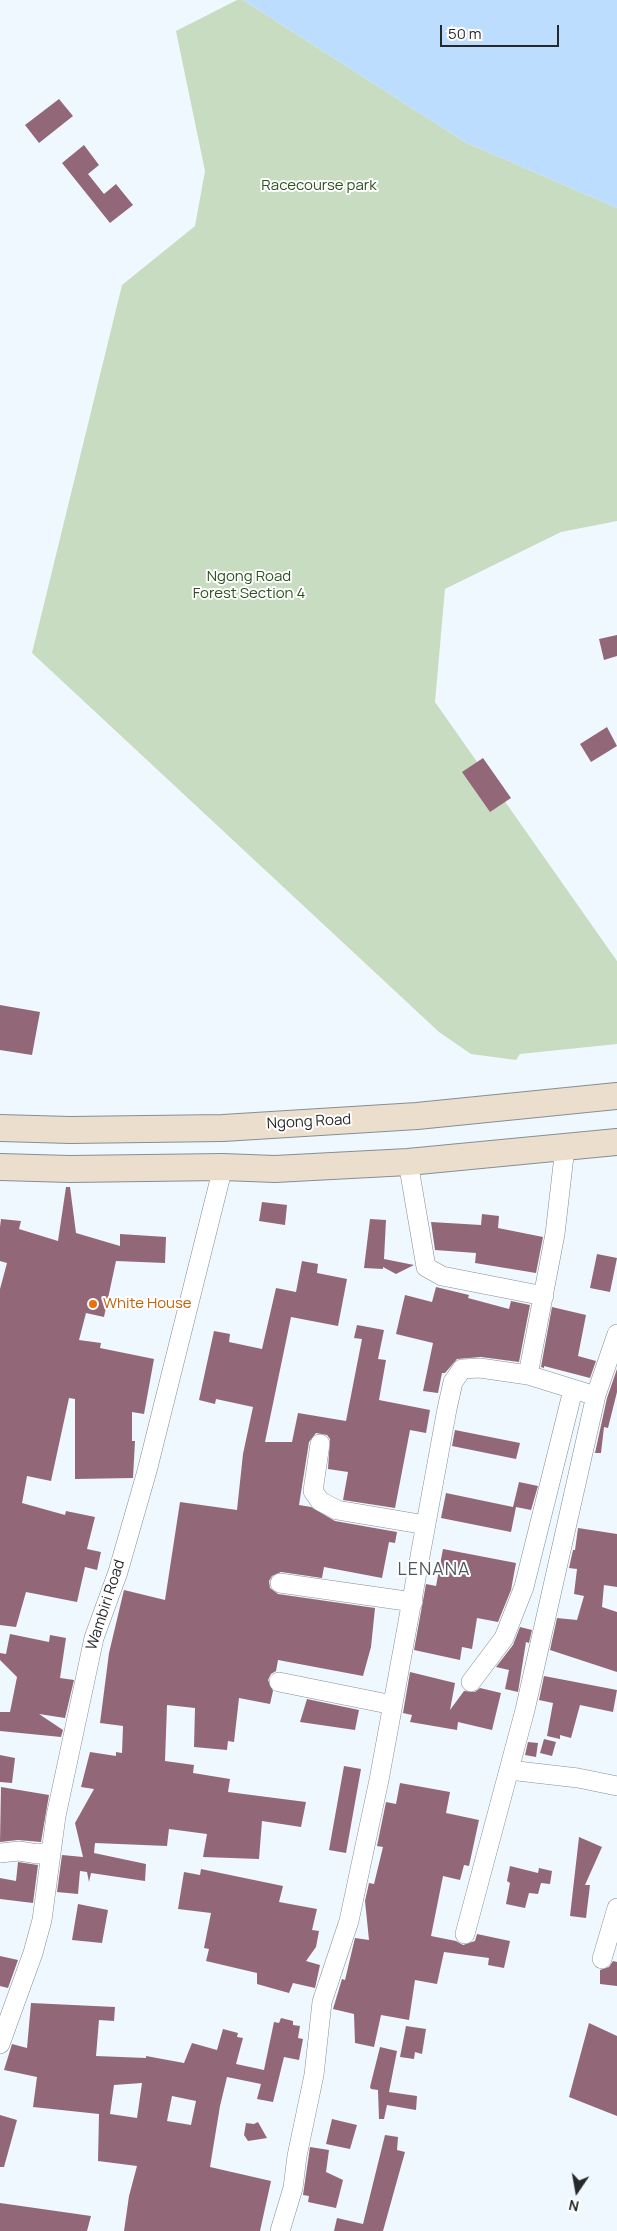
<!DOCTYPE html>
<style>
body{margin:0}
#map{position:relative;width:617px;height:2231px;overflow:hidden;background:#f0f8ff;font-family:Manrope,sans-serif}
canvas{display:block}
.north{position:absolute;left:552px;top:2166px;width:50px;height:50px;-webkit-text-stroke:4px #fff;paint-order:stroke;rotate:192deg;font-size:14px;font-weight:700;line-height:20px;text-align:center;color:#26292b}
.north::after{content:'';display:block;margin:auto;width:18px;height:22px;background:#26292b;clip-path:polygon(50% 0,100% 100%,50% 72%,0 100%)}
.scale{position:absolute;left:440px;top:25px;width:119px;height:22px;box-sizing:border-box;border:2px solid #26292b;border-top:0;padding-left:6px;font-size:15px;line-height:18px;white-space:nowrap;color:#26292b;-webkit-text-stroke:4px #fff;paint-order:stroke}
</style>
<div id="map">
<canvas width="617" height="2231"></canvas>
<div class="north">N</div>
<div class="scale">50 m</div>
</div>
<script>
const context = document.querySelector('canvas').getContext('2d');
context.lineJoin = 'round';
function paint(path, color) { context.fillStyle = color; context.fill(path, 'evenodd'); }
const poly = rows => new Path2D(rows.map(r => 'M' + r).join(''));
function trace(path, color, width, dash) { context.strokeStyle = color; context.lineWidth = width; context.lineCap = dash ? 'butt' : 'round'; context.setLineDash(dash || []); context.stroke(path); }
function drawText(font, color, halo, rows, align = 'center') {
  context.font = font + ' Manrope,sans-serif'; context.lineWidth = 4; context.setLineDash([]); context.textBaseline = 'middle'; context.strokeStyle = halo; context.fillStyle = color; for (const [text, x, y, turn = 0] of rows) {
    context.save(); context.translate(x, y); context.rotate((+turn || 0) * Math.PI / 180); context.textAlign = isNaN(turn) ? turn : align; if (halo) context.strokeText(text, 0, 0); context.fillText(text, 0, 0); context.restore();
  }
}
paint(poly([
 [237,0,243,0,465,142,617,208,617,521,561,532,445,589,435,702,617,961,617,1044,520,1054,516,1060,471,1054,439,1032,32,653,122,285,195,226,205,171,176,31]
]), '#c8dcc1');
paint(poly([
 [243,0,617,0,617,208,465,142]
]), '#bcddfe');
paint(poly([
 [59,99,73,116,39,143,25,125],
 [84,145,99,165,88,174,104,194,116,184,133,205,110,223,62,163],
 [617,635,617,656,604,660,599,639],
 [607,727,617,746,591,762,580,744],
 [483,758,511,798,490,812,462,772],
 [0,1005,40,1012,32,1055,0,1050],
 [66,1187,70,1187,76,1233,120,1246,120,1234,166,1237,165,1263,116,1261,104,1317,86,1313,79,1340,101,1343,100,1348,154,1359,144,1414,132,1412,132,1441,135,1441,133,1478,75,1479,75,1399,69,1398,51,1481,27,1476,22,1503,65,1515,66,1511,95,1517,87,1549,101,1552,97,1570,85,1567,77,1602,26,1592,16,1627,0,1625,0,1289,7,1263,0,1261,0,1227,1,1219,21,1221,19,1229,58,1241],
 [262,1202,287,1205,285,1225,259,1221],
 [482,1214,499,1216,498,1228,543,1237,536,1273,475,1263,476,1253,435,1250,431,1222,481,1225],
 [370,1219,386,1220,384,1259,414,1265,396,1274,383,1267,383,1269,364,1268],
 [597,1254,617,1258,610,1292,590,1288],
 [302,1261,318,1264,317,1273,347,1279,338,1326,291,1317,265,1442,292,1442,298,1413,346,1421,362,1339,354,1338,357,1325,384,1330,378,1359,386,1360,379,1400,430,1410,426,1433,410,1430,395,1508,343,1500,348,1472,328,1469,330,1439,327,1435,316,1433,309,1442,299,1505,311,1507,335,1521,397,1532,395,1543,389,1542,382,1578,324,1567,322,1578,281,1572,272,1576,269,1581,270,1588,278,1594,375,1608,371,1647,363,1676,278,1660,276,1671,271,1674,268,1680,273,1691,270,1704,239,1698,234,1742,228,1741,227,1750,194,1747,195,1708,167,1705,165,1761,194,1765,193,1773,230,1779,228,1792,306,1802,301,1827,262,1821,259,1859,203,1857,207,1834,169,1829,167,1846,95,1843,94,1853,146,1864,145,1881,91,1873,89,1882,87,1872,80,1871,78,1894,57,1892,62,1855,83,1857,75,1823,94,1789,81,1787,90,1752,116,1756,116,1752,122,1753,123,1726,100,1723,109,1653,124,1590,165,1600,180,1502,237,1510,243,1454,253,1407,216,1399,215,1404,199,1400,214,1331,230,1334,229,1342,262,1349,276,1288,296,1292],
 [436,1287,469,1295,468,1298,509,1309,511,1301,530,1305,519,1362,481,1357,457,1359,445,1373,442,1373,438,1393,423,1391,433,1343,396,1334,405,1295,432,1302],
 [552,1307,586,1315,578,1356,596,1361,590,1378,544,1366,544,1368,541,1367],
 [617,1369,617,1392,608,1428,604,1427,601,1453,595,1453,607,1398],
 [455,1430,520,1443,516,1459,452,1446],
 [519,1482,538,1486,531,1510,516,1507,511,1532,441,1518,446,1493,513,1507],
 [578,1528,617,1534,617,1587,604,1585,602,1607,617,1612,617,1672,550,1650,557,1618,577,1620,584,1596,574,1594,577,1569,569,1568,573,1550,575,1550],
 [443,1549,516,1563,511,1590,498,1622,477,1618,472,1649,462,1647,460,1660,414,1650,426,1584,436,1586],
 [520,1627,532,1630,529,1643,526,1642,518,1692,505,1689,509,1670,496,1667,513,1645],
 [10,1634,49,1642,50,1635,66,1638,60,1678,74,1680,65,1718,39,1714,63,1730,61,1737,0,1731,0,1712,10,1712,17,1677,0,1660,0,1653,6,1654],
 [410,1672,455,1683,450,1710,464,1691,475,1692,480,1688,501,1693,492,1730,458,1722,457,1730,410,1722,412,1715,403,1713],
 [544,1676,617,1690,613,1712,580,1705,571,1738,560,1735,560,1739,547,1736,553,1703,539,1700],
 [307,1699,359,1710,355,1730,300,1722],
 [544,1739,556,1742,552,1756,540,1753],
 [528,1742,538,1743,536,1757,525,1755],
 [0,1755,15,1758,12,1783,0,1782],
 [344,1766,361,1769,346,1853,329,1850],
 [400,1783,450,1792,446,1813,479,1820,469,1866,464,1865,460,1880,443,1876,431,1936,456,1941,463,1945,475,1941,477,1934,510,1941,504,1968,488,1965,489,1958,444,1952,437,1984,415,1980,409,2020,381,2015,374,2047,355,2043,354,2014,333,2009,342,1979,345,1980,355,1938,369,1940,365,1901,369,1883,374,1884,383,1847,377,1846,386,1802,396,1804],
 [1,1787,49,1795,41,1842,18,1840,0,1842],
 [579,1837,602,1847,585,1885,590,1885,586,1918,570,1916],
 [18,1862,38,1865,33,1903,0,1899,0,1878,16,1881],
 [510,1866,538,1873,539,1868,552,1871,550,1884,541,1883,538,1894,529,1893,525,1908,506,1904,510,1883,507,1881],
 [201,1869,283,1886,279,1902,317,1909,312,1930,319,1931,316,1947,306,1961,320,1965,315,1988,293,1983,289,1993,257,1984,257,1973,206,1961,209,1949,204,1948,211,1913,178,1909,184,1872,200,1875],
 [78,1904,108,1910,102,1943,72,1940],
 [0,1956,18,1960,8,1988,0,1986],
 [613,1961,617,1962,617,1986,600,1984,600,1970,609,1967],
 [31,2003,115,2007,114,2021,99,2020,96,2056,146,2058,146,2056,184,2063,192,2043,217,2050,223,2029,238,2033,237,2037,243,2038,236,2064,264,2070,274,2022,279,2023,281,2018,293,2021,293,2025,300,2026,298,2038,303,2039,299,2060,284,2057,273,2102,257,2099,261,2084,227,2077,220,2106,210,2167,271,2181,260,2231,124,2231,129,2196,137,2166,98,2161,99,2114,33,2107,37,2077,4,2070,12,2044,27,2048],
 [142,2083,137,2118,110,2114,114,2085],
 [172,2096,196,2101,191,2125,167,2121],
 [589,2023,617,2036,617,2116,569,2097],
 [406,2026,426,2029,422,2054,415,2052,414,2059,400,2057],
 [380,2047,397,2051,389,2092,417,2096,416,2110,387,2105,384,2119,379,2119,378,2090,371,2089,370,2087],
 [0,2115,17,2120,4,2167,0,2167],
 [332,2119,357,2125,350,2149,326,2144],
 [258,2122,267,2138,248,2141,244,2135,246,2123,254,2124],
 [385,2135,398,2137,397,2150,405,2152,383,2231,334,2231,337,2218,363,2224],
 [310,2147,329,2150,326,2172,343,2180,336,2208,308,2202,309,2196,303,2195],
 [0,2203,91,2216,87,2231,0,2231]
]), '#926879');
const minor = poly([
 [565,1147,555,1234,528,1375,586,1393],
 [408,1162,426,1267,442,1276,544,1296],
 [320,1444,313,1491,320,1501,337,1510,426,1525],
 [280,1583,413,1602],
 [279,1682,393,1705],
 [471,1682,504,1638,524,1587,573,1390],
 [509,1770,578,1778,617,1786],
 [0,1853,19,1851,38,1854,51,1851],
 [465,1934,525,1710,596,1395,617,1334],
 [602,1959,617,1908],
 [0,2044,33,1953,42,1920,56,1816,94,1638,118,1572,147,1471,223,1167],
 [280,2231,293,2188,297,2156,314,2075,322,2002,349,1921,379,1780,447,1409,453,1382,462,1369,480,1368,528,1375]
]);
const secondary = poly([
 [0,1128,70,1130,223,1128,417,1116,617,1096],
 [0,1167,70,1169,223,1167,275,1169,408,1162,617,1142]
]);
trace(minor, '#868e94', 20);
trace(secondary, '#868e94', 28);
trace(minor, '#fff', 19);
trace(secondary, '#ebdecd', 26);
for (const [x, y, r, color] of [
 [93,1304,5,"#e8710a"]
]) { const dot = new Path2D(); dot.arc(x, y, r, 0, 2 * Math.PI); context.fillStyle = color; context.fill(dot); trace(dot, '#fff', 2); }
drawText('15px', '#2d511f', '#fff', [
 ["Racecourse park",319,186],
 ["Ngong Road",249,577],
 ["Forest Section 4",249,594]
]);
drawText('15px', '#26292b', '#fff', [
 ["Ngong Road",309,1122,-3],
 ["Wambiri Road",106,1605,-72]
]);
drawText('15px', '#c56008', '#fff', [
 ["White House",103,1304]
], 'left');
context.letterSpacing = '1px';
drawText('18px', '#50575d', '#fff', [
 ["LENANA",434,1570]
]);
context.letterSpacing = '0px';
</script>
